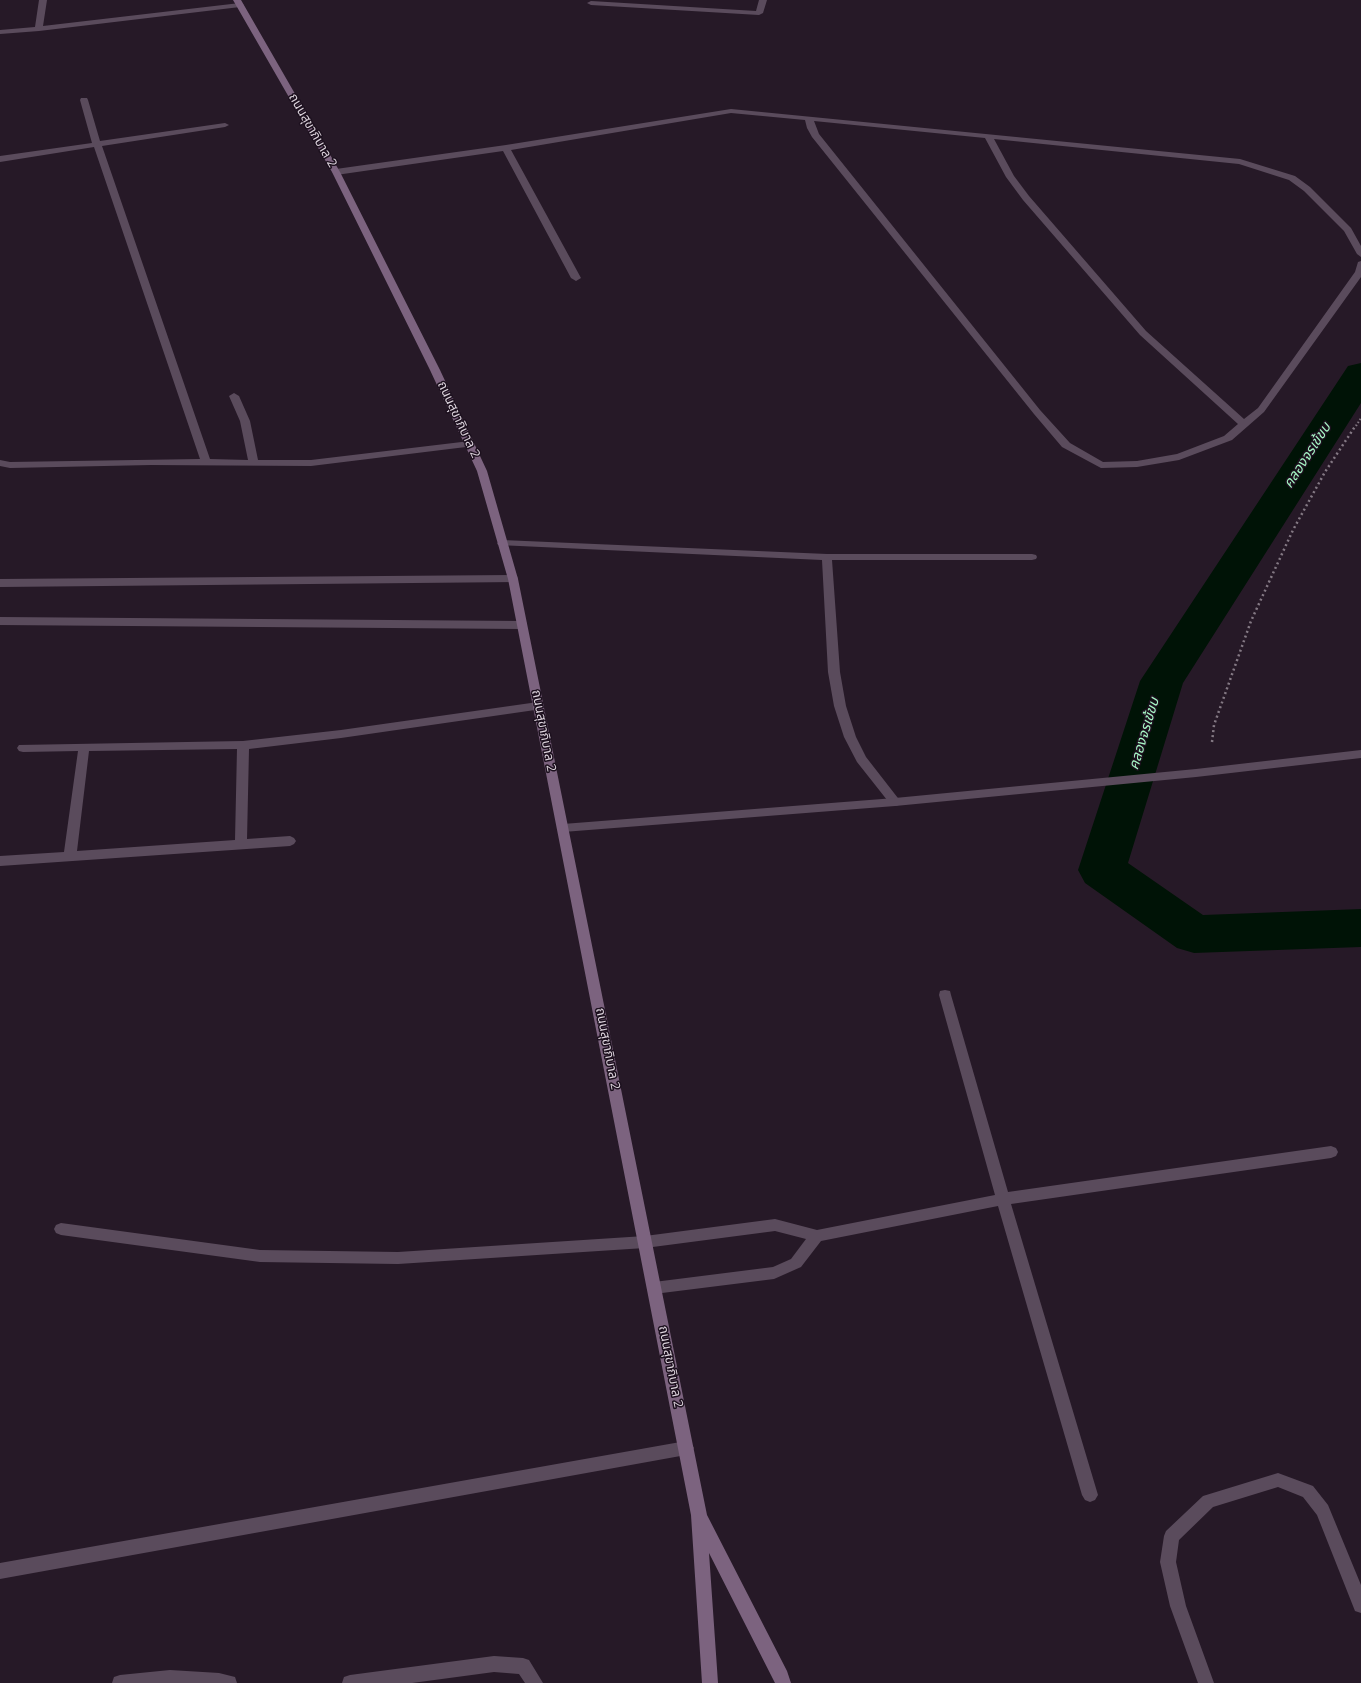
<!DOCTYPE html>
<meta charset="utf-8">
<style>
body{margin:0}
canvas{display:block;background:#261927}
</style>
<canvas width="1361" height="1683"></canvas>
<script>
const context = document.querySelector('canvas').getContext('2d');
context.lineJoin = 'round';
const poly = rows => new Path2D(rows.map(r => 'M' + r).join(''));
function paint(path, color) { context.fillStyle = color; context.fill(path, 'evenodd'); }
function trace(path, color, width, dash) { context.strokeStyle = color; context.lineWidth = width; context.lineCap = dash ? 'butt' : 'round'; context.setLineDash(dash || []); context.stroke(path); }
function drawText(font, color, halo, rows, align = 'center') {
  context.font = font + ' "Nunito Sans","Noto Sans Thai",sans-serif'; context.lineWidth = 3; context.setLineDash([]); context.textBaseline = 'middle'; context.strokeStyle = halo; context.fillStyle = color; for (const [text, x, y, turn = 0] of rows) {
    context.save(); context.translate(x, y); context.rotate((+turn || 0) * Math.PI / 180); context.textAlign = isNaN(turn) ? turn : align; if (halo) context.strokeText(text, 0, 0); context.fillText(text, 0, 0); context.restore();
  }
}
paint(poly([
 [1361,363,1361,403,1183,683,1128,863,1203,915,1361,909,1361,947,1194,953,1177,948,1085,883,1078,870,1140,681,1348,366,1361,363]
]), '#001306');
trace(poly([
 [1356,426,1361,418]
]), '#847984', 2, [1.5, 2]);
trace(poly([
 [1212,742,1214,725,1251,621,1293,530,1325,472,1356,425]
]), '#847984', 2.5, [2, 3]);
paint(poly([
 [39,0,47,0,43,26,240,3,244,5,240,7,39,31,0,34,0,30,35,27,39,0],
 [759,0,767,0,763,13,759,15,591,5,587,3,591,1,756,11,759,0],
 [81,98,87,98,88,100,100,141,225,123,229,125,225,127,102,146,210,459,248,460,240,421,229,396,234,393,239,396,250,421,258,460,311,460,470,441,475,444,474,446,311,466,151,465,10,468,0,466,0,460,10,462,200,459,94,147,0,162,0,156,92,143,80,100,81,98],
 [731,109,1240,159,1295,176,1310,187,1351,228,1361,246,1361,257,1357,254,1344,231,1304,191,1289,180,1239,164,994,139,1014,176,1029,196,1146,331,1244,419,1258,408,1355,272,1358,262,1361,261,1361,277,1264,412,1232,440,1179,460,1137,467,1101,468,1062,447,1034,414,812,137,807,128,805,120,731,113,511,150,581,278,576,281,571,278,503,151,336,175,332,172,336,169,506,145,731,109],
 [814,121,985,138,1006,177,1023,200,1140,335,1238,424,1224,436,1177,454,1137,461,1103,462,1070,443,1040,410,819,134,814,121],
 [502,540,827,554,1032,554,1036,555,1037,557,1036,559,1032,560,832,560,840,672,846,706,856,737,866,757,901,802,899,805,895,806,891,805,857,762,844,737,834,706,828,672,822,560,498,545,497,543,502,540],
 [538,702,542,703,544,706,542,709,341,738,249,749,247,839,290,836,294,838,296,841,294,844,290,846,0,866,0,856,64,852,78,751,23,752,19,751,17,748,19,745,243,741,341,730,538,702],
 [237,749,235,840,77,851,89,751,237,749],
 [945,990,950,991,951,995,1008,1192,1331,1146,1336,1148,1338,1152,1336,1156,1331,1158,1011,1204,1098,1495,1095,1500,1090,1502,1085,1500,1082,1495,998,1206,821,1241,801,1267,774,1279,654,1294,649,1293,647,1288,649,1283,654,1282,773,1267,791,1259,806,1239,775,1231,645,1248,398,1264,260,1262,61,1235,56,1233,54,1229,56,1225,61,1223,260,1250,398,1252,645,1236,775,1219,817,1230,995,1195,939,995,940,991,945,990],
 [686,1441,691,1443,694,1448,691,1453,686,1455,0,1579,0,1563,686,1441],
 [494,1656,523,1658,529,1660,543,1683,525,1683,519,1674,494,1672,412,1683,342,1683,344,1677,350,1675,494,1656],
 [170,1670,219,1673,235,1677,237,1683,112,1683,114,1677,120,1675,170,1670]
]), '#5a4b5c');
paint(poly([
 [513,575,517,576,518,579,517,582,0,587,0,579,513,575],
 [0,617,522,621,526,622,527,625,526,628,522,629,0,625,0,617],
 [1361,750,1361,758,1196,777,895,806,563,832,559,831,557,828,559,825,563,824,895,798,1196,769,1361,750],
 [1278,1473,1313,1486,1328,1505,1361,1585,1361,1613,1355,1611,1317,1515,1303,1497,1278,1487,1213,1507,1179,1540,1176,1562,1186,1606,1214,1683,1198,1683,1170,1606,1160,1562,1164,1536,1166,1531,1203,1496,1278,1473]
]), '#5a4b5c');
paint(poly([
 [233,0,241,0,340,172,440,370,487,471,518,579,707,1515,787,1671,791,1683,775,1683,709,1553,718,1683,702,1683,691,1515,508,579,477,471,430,370,332,172,233,0]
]), '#7c637f');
drawText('13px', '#dbd2db', '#1c101e', [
 ["ถนนสุขาภิบาล 2",312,131,60],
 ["ถนนสุขาภิบาล 2",458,420,65],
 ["ถนนสุขาภิบาล 2",543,731,79],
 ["ถนนสุขาภิบาล 2",607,1049,79],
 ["ถนนสุขาภิบาล 2",670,1367,79]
]);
drawText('italic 14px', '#a7f8c6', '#1c101e', [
 ["คลองจรเข้ขบ",1308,456,-57],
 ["คลองจรเข้ขบ",1145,734,-73]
]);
</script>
